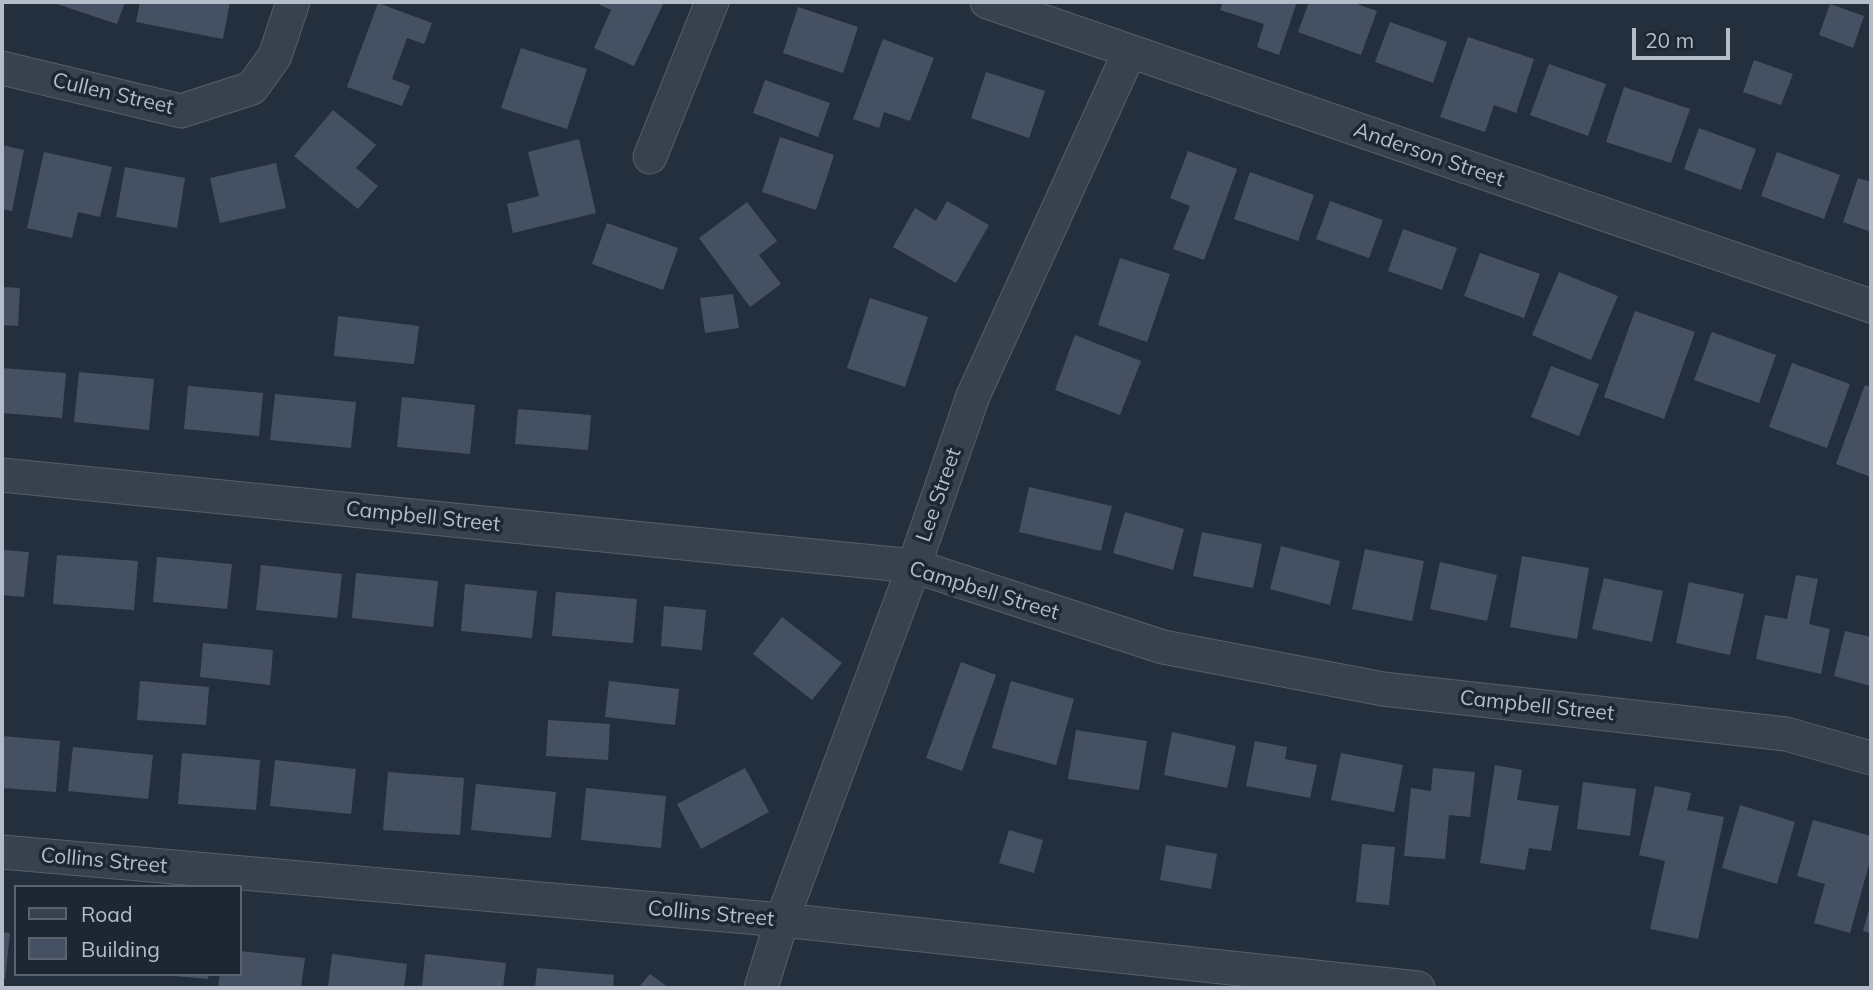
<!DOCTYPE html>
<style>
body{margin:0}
#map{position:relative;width:1873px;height:990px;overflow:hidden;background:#242f3e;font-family:Mulish,sans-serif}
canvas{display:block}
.frame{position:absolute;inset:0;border:4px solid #b4bcc9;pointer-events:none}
.legend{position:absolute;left:14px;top:885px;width:228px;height:91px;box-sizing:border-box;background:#1d2633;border:2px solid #59626f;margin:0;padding:9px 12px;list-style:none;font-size:21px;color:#b4bcc9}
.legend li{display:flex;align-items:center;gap:14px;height:35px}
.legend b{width:35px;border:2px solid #59626f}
.scale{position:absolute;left:1632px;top:28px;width:98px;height:32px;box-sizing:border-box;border:4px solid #b4bcc9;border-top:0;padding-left:9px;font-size:21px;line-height:24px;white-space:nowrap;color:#b4bcc9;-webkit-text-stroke:5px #1d2633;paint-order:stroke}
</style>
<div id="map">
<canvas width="1873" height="990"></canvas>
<div class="frame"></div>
<ul class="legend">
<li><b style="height:9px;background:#38414e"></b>Road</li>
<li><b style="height:19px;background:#455162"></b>Building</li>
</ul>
<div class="scale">20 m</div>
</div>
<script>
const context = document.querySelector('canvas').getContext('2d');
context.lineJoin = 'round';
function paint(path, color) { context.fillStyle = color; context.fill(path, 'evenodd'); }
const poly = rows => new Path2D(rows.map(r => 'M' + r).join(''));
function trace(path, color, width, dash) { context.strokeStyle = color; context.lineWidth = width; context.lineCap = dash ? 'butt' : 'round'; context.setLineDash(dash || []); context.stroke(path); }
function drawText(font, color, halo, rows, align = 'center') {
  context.font = font + ' Mulish,sans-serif'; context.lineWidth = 7; context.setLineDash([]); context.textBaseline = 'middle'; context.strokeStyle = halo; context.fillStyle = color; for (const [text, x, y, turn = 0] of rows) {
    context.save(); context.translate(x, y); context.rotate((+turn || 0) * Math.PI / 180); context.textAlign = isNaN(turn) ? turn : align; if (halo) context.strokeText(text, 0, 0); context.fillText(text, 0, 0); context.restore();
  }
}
paint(poly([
 [51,2,125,2,117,24],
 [140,2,230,2,223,39,136,22],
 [594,2,664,2,634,66,594,48,611,10],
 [1223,2,1297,2,1279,55,1257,47,1264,24,1220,10],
 [1309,2,1351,2,1377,11,1361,55,1298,32],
 [378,3,432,23,424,44,407,38,392,79,410,86,402,106,347,87],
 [1830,4,1864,16,1853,48,1819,35],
 [798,7,858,27,843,73,783,53],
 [1390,22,1447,42,1433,83,1375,62],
 [1468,37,1534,59,1516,113,1494,105,1485,132,1440,117],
 [883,39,934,58,910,121,884,112,879,128,853,119],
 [521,48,587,69,567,129,501,108],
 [1754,60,1793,74,1781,105,1743,92],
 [1549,64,1606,84,1588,136,1530,115],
 [986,72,1045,91,1029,138,971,118],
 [765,80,830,103,818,137,753,113],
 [1624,87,1690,109,1671,163,1606,142],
 [333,110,376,145,356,168,378,186,358,209,294,156],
 [1699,128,1756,149,1741,190,1684,169],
 [780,137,834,155,816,210,762,192],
 [579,139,596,213,513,233,507,204,539,196,528,152],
 [2,145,24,150,12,211,2,209],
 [1188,151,1237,169,1204,260,1173,249,1190,206,1170,198],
 [44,152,112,167,100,217,78,212,72,238,27,228],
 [1777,152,1840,175,1824,219,1761,196],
 [276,163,286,208,220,223,210,178],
 [125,167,185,178,177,228,116,217],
 [1250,172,1314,195,1298,241,1234,219],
 [1858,178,1871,182,1871,232,1843,222],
 [947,201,989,225,956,283,893,247,915,208,936,221],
 [1330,201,1383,220,1369,258,1316,239],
 [747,202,777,241,759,255,781,284,750,307,699,238],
 [607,223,678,248,663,290,592,264],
 [1403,229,1457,248,1442,290,1388,271],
 [1480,253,1540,274,1524,318,1464,296],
 [1120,258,1170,274,1147,342,1098,325],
 [1559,272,1618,296,1591,360,1532,335],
 [2,287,20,288,18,326,2,325],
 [733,294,739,328,705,333,700,298],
 [870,298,928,317,905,387,847,368],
 [1635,311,1695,332,1664,419,1604,397],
 [338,316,419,326,414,364,334,356],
 [1712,332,1776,355,1759,403,1694,380],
 [1075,335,1141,361,1120,415,1055,390],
 [1792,363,1850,384,1827,448,1769,427],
 [1551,366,1599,384,1579,436,1531,417],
 [2,368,66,373,62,418,2,413],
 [79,372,154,379,149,430,74,422],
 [1865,385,1871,387,1871,477,1836,464],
 [188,386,263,393,259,436,184,429],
 [275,394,356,402,351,448,270,440],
 [402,397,475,405,470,454,397,447],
 [518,409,591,415,588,450,515,444],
 [1029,487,1112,506,1101,551,1019,532],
 [1125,512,1184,529,1173,570,1113,553],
 [1202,532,1262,544,1253,588,1193,576],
 [1281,546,1340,561,1330,605,1270,589],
 [1365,549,1424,561,1412,621,1352,609],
 [2,550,29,552,24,597,2,595],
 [57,555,138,561,134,610,53,604],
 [1522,556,1589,568,1577,639,1510,627],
 [157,557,232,564,227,609,153,602],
 [1440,562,1497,575,1487,621,1430,609],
 [261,565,342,574,337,618,256,610],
 [356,573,438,581,433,627,352,618],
 [1796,575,1818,579,1809,624,1830,629,1821,674,1756,659,1765,615,1787,619],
 [1604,578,1663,591,1652,642,1592,629],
 [1689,582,1744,594,1730,655,1676,643],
 [465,584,537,591,532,638,461,631],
 [556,592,637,599,633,643,552,636],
 [664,606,706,610,702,650,661,646],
 [782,617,842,663,812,700,753,654],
 [1845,631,1871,637,1871,686,1834,676],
 [203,643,273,650,270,685,200,677],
 [961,662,996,675,962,771,926,758],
 [140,681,209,687,206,725,137,720],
 [609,681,679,689,675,725,605,717],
 [1011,681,1074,699,1056,765,992,748],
 [548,720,610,724,608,760,546,756],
 [1076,730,1147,741,1139,790,1068,779],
 [1172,732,1236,746,1227,788,1164,775],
 [2,736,60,741,56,792,2,788],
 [1255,741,1287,747,1285,759,1317,765,1310,798,1246,786],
 [73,747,153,755,148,799,68,791],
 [182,753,260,760,256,810,178,804],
 [1341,753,1403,765,1394,812,1331,800],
 [275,760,356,769,351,814,270,806],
 [1495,765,1522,770,1517,800,1559,806,1551,851,1529,848,1525,870,1480,863],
 [745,768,769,812,701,849,677,804],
 [1433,768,1475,772,1470,817,1449,815,1445,859,1404,856,1411,788,1431,791],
 [388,772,464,778,460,835,383,830],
 [1583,782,1636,789,1630,836,1577,829],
 [476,784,556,792,551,838,471,830],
 [1655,786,1691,793,1687,810,1724,817,1698,939,1650,929,1665,861,1639,855],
 [586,788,666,796,661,848,581,840],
 [1740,805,1795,822,1777,884,1722,868],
 [1813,820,1871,836,1871,857,1850,933,1814,923,1825,884,1797,876],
 [1009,830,1043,840,1034,873,999,863],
 [1362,844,1395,847,1389,905,1356,902],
 [1166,845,1217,854,1211,889,1160,880],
 [1871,903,1871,933,1863,931],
 [2,932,10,933,5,979,2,979],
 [240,951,305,958,301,988,218,988,220,974,240,974],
 [332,954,407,964,404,988,328,988],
 [425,954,506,963,503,988,422,988],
 [537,968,614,975,613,988,535,988],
 [174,974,209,974,208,979,174,976],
 [650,974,669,988,638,988]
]), '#455162');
const minor = poly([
 [987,2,1871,306],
 [2,68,181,111,252,88,275,56,293,2],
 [650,157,712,2],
 [2,475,914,566,1163,647,1383,689,1786,734,1871,758],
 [2,852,782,920,1418,988],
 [761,988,782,920,914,566,973,396,1129,53]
]);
trace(minor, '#565f6c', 35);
trace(minor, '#38414e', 33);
drawText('21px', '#b4bcc9', '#1d2633', [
 ["Cullen Street",113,94,13],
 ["Anderson Street",1429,155,19],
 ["Lee Street",939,495,-71],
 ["Campbell Street",423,517,6],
 ["Campbell Street",984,591,17],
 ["Campbell Street",1537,706,6],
 ["Collins Street",104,861,5],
 ["Collins Street",711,914,5]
]);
</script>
